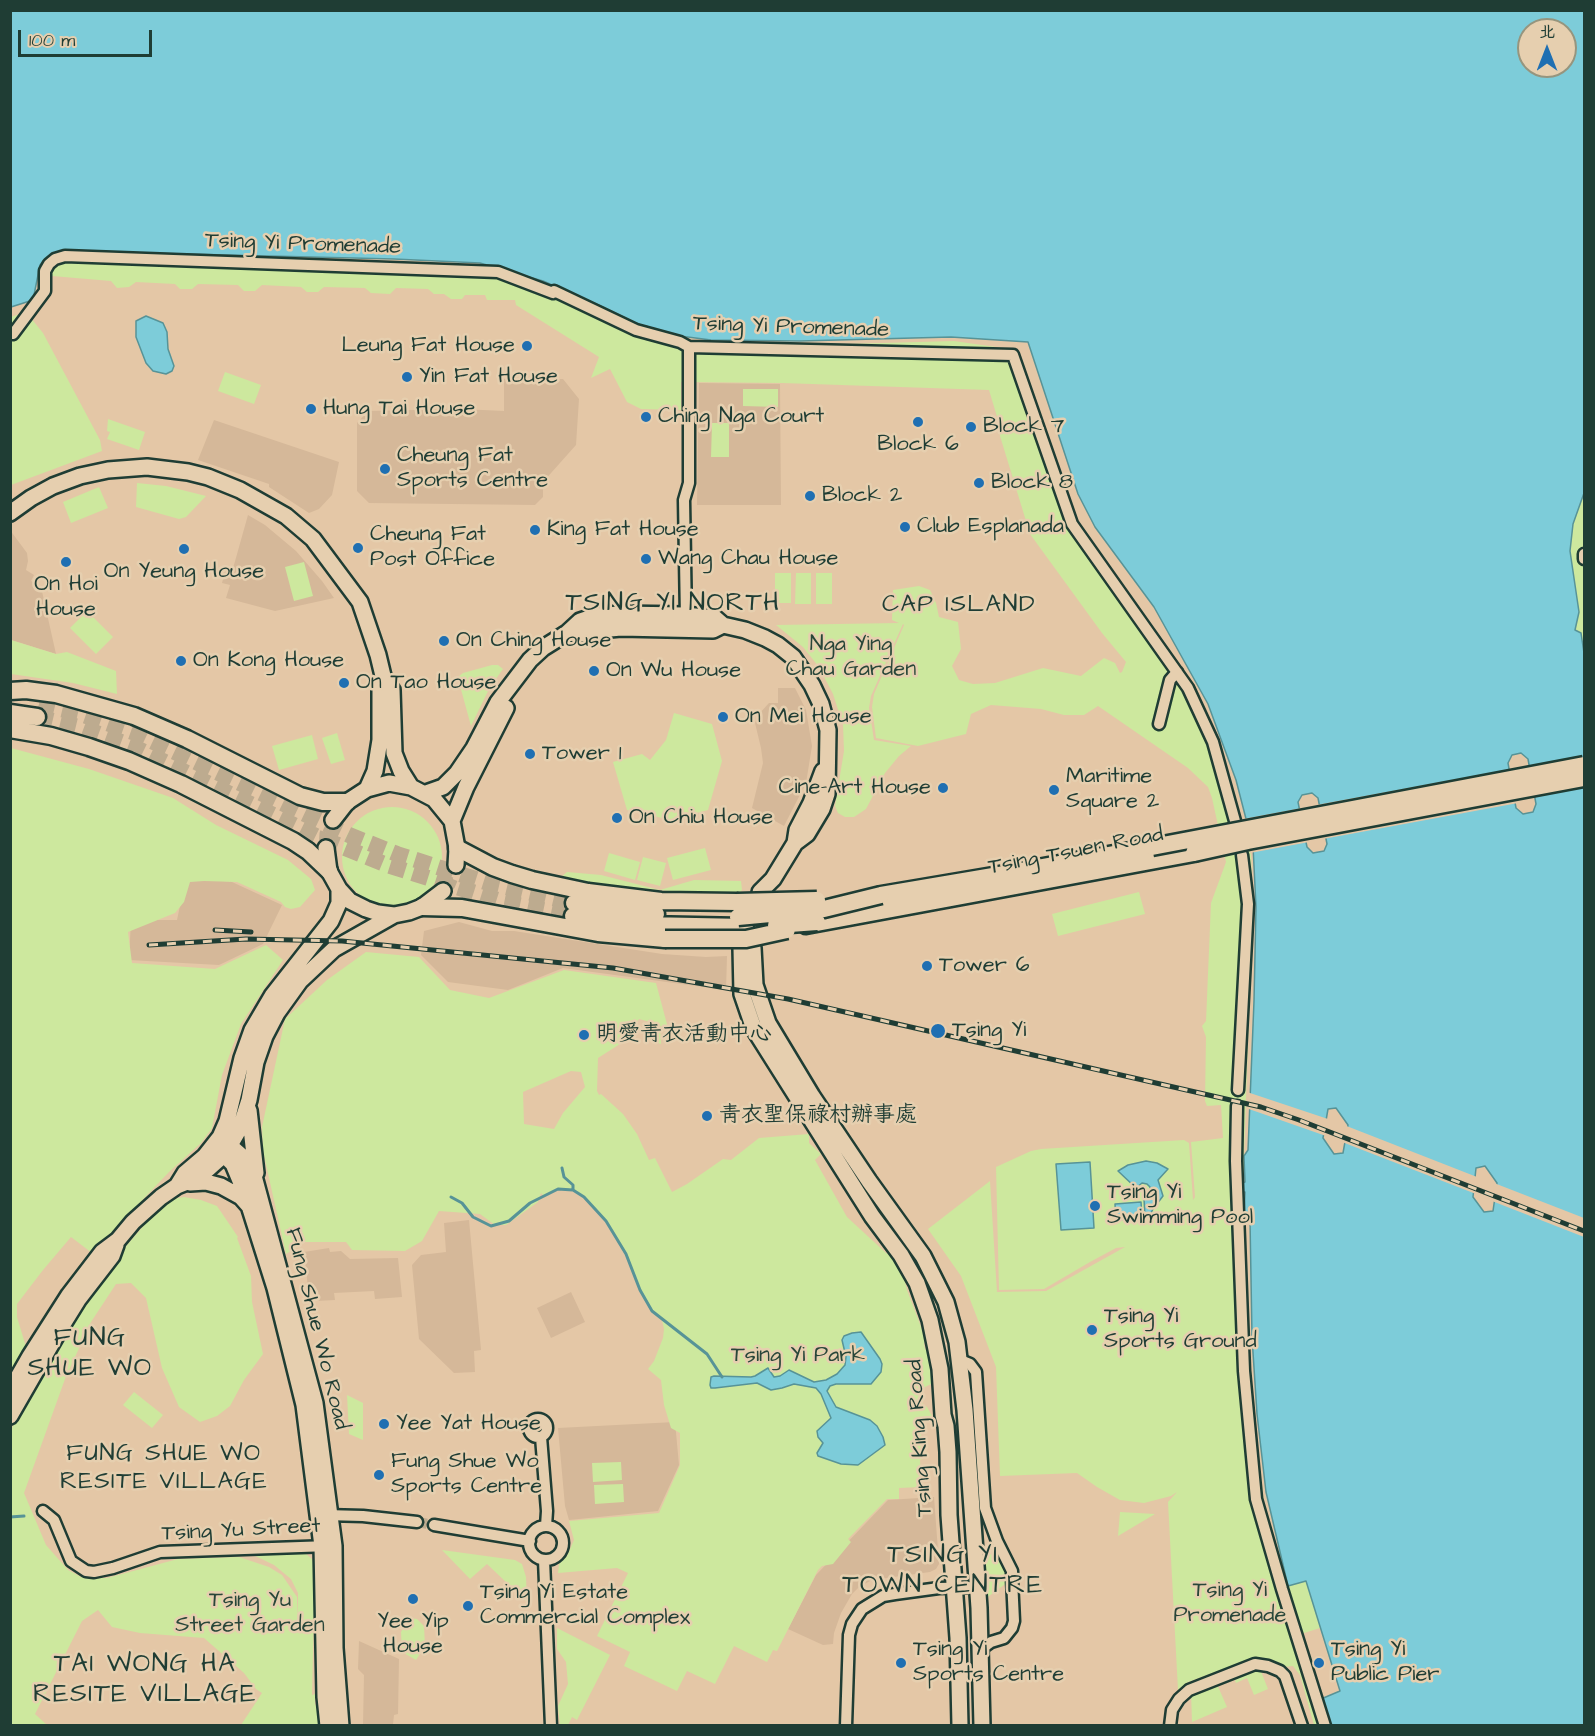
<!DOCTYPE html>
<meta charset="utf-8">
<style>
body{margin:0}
#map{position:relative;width:1595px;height:1736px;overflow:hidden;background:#e4c7a6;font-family:"Architects Daughter","LXGW WenKai TC",sans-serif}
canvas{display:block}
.frame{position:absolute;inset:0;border:12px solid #1f3d34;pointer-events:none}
.north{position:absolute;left:1517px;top:18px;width:60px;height:60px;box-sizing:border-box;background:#e6cfaf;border:2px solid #96957e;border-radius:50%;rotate:0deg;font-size:16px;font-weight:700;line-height:24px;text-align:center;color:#1f3d34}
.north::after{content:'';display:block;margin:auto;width:21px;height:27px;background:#1f6fb2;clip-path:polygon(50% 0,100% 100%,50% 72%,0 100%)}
.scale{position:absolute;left:18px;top:30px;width:134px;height:27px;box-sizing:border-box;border:3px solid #1f3d34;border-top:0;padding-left:8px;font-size:18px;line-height:21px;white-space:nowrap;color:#1f3d34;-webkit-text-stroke:4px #e6cfaf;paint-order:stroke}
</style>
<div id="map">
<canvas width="1595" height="1736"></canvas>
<div class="frame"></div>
<div class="north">北</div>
<div class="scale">100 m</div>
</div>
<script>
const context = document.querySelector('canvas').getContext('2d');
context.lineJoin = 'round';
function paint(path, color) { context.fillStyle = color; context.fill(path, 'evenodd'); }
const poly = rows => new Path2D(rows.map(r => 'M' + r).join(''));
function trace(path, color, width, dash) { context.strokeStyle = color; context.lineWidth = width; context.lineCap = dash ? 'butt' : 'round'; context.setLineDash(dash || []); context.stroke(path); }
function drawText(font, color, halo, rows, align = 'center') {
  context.font = font + ' "Architects Daughter","LXGW WenKai TC",sans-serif'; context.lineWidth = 5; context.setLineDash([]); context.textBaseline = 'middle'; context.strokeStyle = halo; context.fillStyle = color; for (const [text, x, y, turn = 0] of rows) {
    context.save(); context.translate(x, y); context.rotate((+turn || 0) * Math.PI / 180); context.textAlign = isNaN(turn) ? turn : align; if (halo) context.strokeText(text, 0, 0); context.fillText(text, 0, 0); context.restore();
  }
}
paint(poly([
 [504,379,563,379,579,399,576,445,543,482,543,497,535,505,369,503,357,491,357,423,368,411,461,409,504,411],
 [699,383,780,384,781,505,697,505],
 [214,420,339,462,332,495,319,509,309,513,269,487,269,484,198,460],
 [248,515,265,525,296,551,322,581,334,598,275,611,226,598,230,585,222,583,225,571,232,572],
 [10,530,27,553,28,561,26,570,34,575,31,581,41,587,56,654,11,640],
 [778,688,795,688,806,710,812,746,806,783,784,826,752,808,763,763,761,748,755,723,759,714,769,703,778,703],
 [186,877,232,882,282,905,263,944,219,965,129,960,131,920,177,920],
 [459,922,492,931,514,931,662,954,706,957,727,956,726,990,563,968,508,990,448,982,421,955,424,931],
 [469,1220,481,1350,474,1351,475,1372,454,1373,419,1339,412,1265,421,1255,446,1252,444,1223],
 [329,1248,330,1252,341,1251,350,1259,398,1258,402,1297,375,1299,374,1291,334,1293,335,1300,316,1301,315,1288,308,1288,304,1252],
 [571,1292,585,1322,551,1338,537,1308],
 [675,1422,679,1465,658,1511,569,1520,565,1506,558,1428],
 [934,1497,939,1564,936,1569,930,1572,872,1580,859,1587,852,1594,841,1613,834,1633,833,1644,823,1645,788,1629,816,1575,888,1500],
 [359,1641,399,1659,398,1714,394,1715,393,1724,406,1725,363,1725,364,1675,358,1669]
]), '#d5b899');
paint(poly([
 [54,257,498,269,628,324,666,337,740,347,954,341,1017,350,1073,518,1160,638,1206,720,1236,799,1251,855,1253,901,1244,1156,1244,1246,1249,1342,1255,1427,1264,1503,1285,1587,1306,1580,1320,1628,1298,1635,1330,1725,1314,1725,1300,1675,1293,1666,1260,1669,1268,1689,1254,1695,1247,1678,1236,1683,1233,1675,1239,1671,1207,1675,1188,1682,1178,1690,1168,1502,1177,1492,1171,1496,1144,1503,1120,1500,1097,1487,1077,1473,1000,1476,996,1367,961,1276,928,1229,990,1181,997,1292,1046,1291,1125,1247,1116,1248,1090,1262,1044,1289,999,1290,996,1167,1031,1151,1041,1149,1184,1140,1189,1143,1193,1200,1195,1197,1191,1142,1223,1138,1221,1105,1207,1106,1205,1101,1206,1037,1202,1026,1206,1021,1211,903,1226,862,1212,798,1208,787,1188,768,1098,706,1084,715,1064,715,1041,709,991,705,971,714,966,734,918,746,876,738,872,707,874,694,904,625,903,624,871,696,869,708,874,740,911,746,899,756,885,773,866,809,854,817,845,817,838,813,835,806,844,751,843,725,833,694,819,667,803,647,776,625,899,623,892,620,893,590,919,586,930,590,936,603,939,617,958,622,961,649,952,666,959,680,973,684,995,683,1043,668,1081,676,1104,658,1115,663,1120,673,1122,672,1126,662,1102,633,1030,534,1000,436,998,420,989,390,782,383,681,382,681,410,641,409,627,402,610,369,591,378,599,357,516,305,515,300,487,300,485,295,465,295,462,299,451,299,444,294,434,294,428,289,396,288,390,294,371,293,365,288,324,287,318,292,307,292,301,287,262,285,255,291,244,291,238,285,198,284,192,289,180,289,175,284,136,282,129,287,117,288,111,281,52,276,45,271,37,272,37,266],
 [26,312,43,333,100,440,102,451,11,485,11,317],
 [225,372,261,385,254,404,218,391],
 [743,389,778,389,778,407,743,406],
 [108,419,145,432,139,450,107,439,110,432,107,431],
 [712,423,729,423,729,457,711,457],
 [137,483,166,486,206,496,186,517,179,519,136,507],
 [99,487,108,508,71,523,63,502],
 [1584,493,1584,653,1581,634,1575,631,1579,612,1570,558,1570,543,1574,518],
 [304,562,313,596,294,601,285,567],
 [775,573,791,573,791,603,775,603],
 [796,573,811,573,811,604,795,604],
 [816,573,832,573,832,604,816,604],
 [87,611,113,637,96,654,70,628],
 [11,640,56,654,67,652,116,671,117,694,73,683,11,674],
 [492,665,498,665,503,669,490,687,471,726,459,682,459,676,463,673],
 [674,713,712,724,722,761,708,810,671,820,627,810,613,762,642,754,650,760,666,740],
 [337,733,345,760,331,764,322,738],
 [312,735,318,759,279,770,272,746],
 [11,748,89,769,173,798,216,825,288,860,311,879,315,890,300,907,291,909,285,907,281,902,237,882,204,881,190,882,184,902,175,913,128,932,132,963,215,969,266,945,283,960,241,1024,222,1075,212,1128,201,1143,169,1172,92,1253,71,1237,43,1270,17,1304,17,1317,26,1347,11,1373],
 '342 857a50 50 0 1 1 100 0a50 50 0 1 1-100 0Z',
 [705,848,711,870,673,880,667,858],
 [609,853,640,862,635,880,604,871],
 [643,857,666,863,660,886,637,880],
 [567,872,601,875,660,890,694,880,741,881,742,890,740,892,714,893,678,892,660,890,610,887,560,878],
 [1139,892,1145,914,1058,936,1052,914],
 [366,952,419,957,450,990,489,998,564,970,656,983,668,1028,660,1026,661,1044,651,1041,649,1028,650,1022,639,1019,620,1044,598,1058,597,1091,599,1095,601,1094,623,1114,637,1134,649,1160,655,1158,672,1192,687,1184,723,1159,731,1160,759,1138,809,1134,809,1143,821,1154,815,1160,847,1217,886,1253,899,1258,907,1290,926,1340,924,1344,925,1349,934,1356,937,1381,925,1387,921,1393,922,1403,927,1407,937,1425,922,1417,921,1437,928,1456,920,1460,922,1487,899,1488,899,1499,887,1499,848,1539,851,1542,833,1564,822,1566,818,1570,777,1651,773,1650,767,1662,734,1646,715,1684,687,1671,677,1691,624,1666,630,1652,597,1636,628,1573,617,1568,558,1573,559,1564,567,1556,574,1540,569,1521,659,1513,680,1465,680,1433,671,1428,664,1405,661,1380,648,1369,654,1361,663,1338,664,1329,662,1320,655,1315,647,1304,626,1255,606,1221,584,1197,575,1191,565,1188,558,1189,544,1196,541,1193,538,1202,506,1225,495,1225,480,1214,439,1211,422,1241,405,1251,352,1250,346,1242,305,1242,286,1254,263,1151,262,1127,285,1019,327,980],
 [571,1071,581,1072,585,1087,563,1113,554,1129,524,1124,523,1092],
 [184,1197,201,1200,217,1206,238,1237,237,1238,251,1276,252,1302,263,1354,244,1380,230,1406,217,1416,200,1422,179,1407,162,1368,146,1298,131,1283,116,1284,91,1322,65,1379,24,1493,46,1545,68,1570,81,1577,107,1578,178,1559,239,1557,269,1567,282,1575,297,1597,298,1620,298,1593,291,1579,274,1565,249,1553,297,1552,306,1554,312,1559,315,1568,312,1695,315,1694,315,1704,324,1717,326,1725,241,1725,262,1693,256,1689,244,1673,204,1638,140,1633,112,1627,98,1610,82,1621,35,1714,47,1725,11,1725,10,1433,19,1411,94,1283,166,1200],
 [134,1392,163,1415,152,1428,123,1405],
 [347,1395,363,1403,363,1440,349,1434],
 [621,1462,622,1480,593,1482,592,1463],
 [623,1484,624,1502,595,1504,594,1485],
 [1120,1512,1155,1514,1118,1536],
 [442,1550,515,1560,522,1564,526,1577,527,1602,487,1564,470,1579],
 [997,1554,1007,1575,1008,1582,985,1599,982,1555],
 [409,1618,417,1619,424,1626,425,1646,416,1660,402,1652,401,1632],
 [557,1628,610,1655,577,1720,572,1717,568,1725,560,1725,559,1716,558,1706,568,1684,566,1662,557,1649],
 [1216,1682,1227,1707,1192,1722,1191,1692,1201,1688,1203,1692,1212,1688,1211,1684]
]), '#cde89e');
const water = poly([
 [10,11,1584,11,1584,493,1573,524,1570,551,1579,612,1575,630,1581,633,1584,653,1584,1725,1330,1725,1321,1699,1340,1691,1306,1581,1288,1586,1266,1492,1257,1414,1252,1337,1250,1220,1244,1219,1245,1192,1242,1192,1242,1183,1245,1182,1244,1156,1248,1150,1254,1001,1256,907,1253,846,1236,780,1208,704,1154,607,1095,527,1078,494,1028,342,951,337,800,341,711,340,664,334,633,322,603,307,543,281,480,263,394,259,61,251,43,261,40,265,33,300,11,307,10,11],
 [1529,30,1565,30,1565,66,1529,66,1529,30],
 [1521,753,1528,759,1536,804,1533,812,1523,814,1516,808,1508,763,1512,755,1521,753],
 [1312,793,1318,798,1327,844,1324,851,1313,853,1307,847,1298,802,1302,795,1312,793],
 [1336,1108,1348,1125,1343,1153,1334,1154,1323,1138,1328,1109,1336,1108],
 [1485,1166,1497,1183,1493,1211,1484,1212,1473,1197,1476,1168,1485,1166],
 [146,316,163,323,167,332,168,349,174,366,172,371,166,374,153,371,146,363,136,337,136,321,146,316],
 [1146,1161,1157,1163,1168,1169,1158,1180,1163,1196,1153,1209,1150,1215,1145,1216,1144,1199,1150,1196,1150,1187,1147,1184,1142,1183,1136,1188,1118,1171,1128,1165,1146,1161],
 [1090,1162,1094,1228,1061,1230,1056,1164,1090,1162],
 [1141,1202,1142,1218,1116,1220,1115,1204,1141,1202],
 [861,1332,880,1359,882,1364,881,1372,871,1384,836,1384,830,1386,827,1391,836,1407,870,1420,877,1426,883,1437,885,1445,858,1465,841,1464,818,1456,817,1453,823,1443,818,1437,817,1431,831,1418,821,1394,816,1388,794,1384,782,1388,771,1390,757,1383,715,1388,711,1388,710,1385,711,1377,714,1376,751,1377,755,1376,768,1368,774,1377,780,1376,789,1370,814,1382,826,1380,837,1374,845,1365,846,1357,842,1340,844,1336,852,1333,861,1332]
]);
paint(water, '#7dccd9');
trace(water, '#579397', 1.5);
paint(poly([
 [1512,769,1518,803,1323,839,1316,805],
 [1302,808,1309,842,1250,853,1243,819],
 [1247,1092,1328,1119,1326,1136,1246,1108],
 [1344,1125,1477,1177,1476,1194,1342,1142],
 [1494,1183,1584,1218,1584,1237,1492,1201]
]), '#e4c7a6');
trace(poly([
 [562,1168,564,1177,573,1185,573,1190,584,1197,606,1221,626,1254,640,1290,652,1311,707,1354,722,1377],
 [451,1197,462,1203,473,1217,491,1226,509,1221,530,1203,558,1189,573,1190],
 [10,1517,24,1516]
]), '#579397', 3);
trace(poly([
 [417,1522,434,1525]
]), '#bdab8f', 10, [10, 5]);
trace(poly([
 [326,848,327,834,333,820],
 [443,891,448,884,456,865]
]), '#bdab8f', 15, [15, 8]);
trace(poly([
 [39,704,81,714,135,733,349,835,397,854,485,882,574,903],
 [37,717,83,728,132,746,316,836,387,865,504,902,573,916]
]), '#bdab8f', 16, [16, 8]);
const street = poly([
 [10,332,13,334,45,291,45,271,49,264,55,259,65,256,498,272,553,293,554,291,636,330,680,342,689,347,1013,355,1072,524,1188,688,1213,742,1235,821],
 [1584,554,1584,559],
 [686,619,684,500,689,483,689,347],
 [1159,724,1170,680,1177,672],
 [1238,1090,1248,904,1242,855],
 [1237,1106,1236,1161,1244,1371,1256,1499,1282,1589,1325,1726],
 [960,1360,970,1364,976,1372,985,1508,997,1541,1012,1571,1012,1579,1014,1621,1012,1628,1004,1638,991,1642,980,1650],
 '529 1428a9 9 0 1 1 18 0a9 9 0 1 1-18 0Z',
 [541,1437,547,1511,546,1526],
 [43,1511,54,1520,71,1561,86,1571,94,1572,113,1568,160,1552,329,1546],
 [325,1515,363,1516,417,1522],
 [434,1525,530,1541],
 '529 1543a17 17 0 1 1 34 0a17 17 0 1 1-34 0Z',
 [544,1560,551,1726],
 [846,1726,849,1635,852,1624,862,1609,883,1596,895,1594,939,1588,977,1587],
 [1170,1726,1172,1710,1179,1699,1189,1690,1255,1664,1268,1666,1280,1671,1285,1676,1302,1726]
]);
const secondary = poly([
 [10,513,31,498,53,486,80,476,108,470,147,467,188,472,208,477,240,490,286,516,313,539,360,602,378,655,384,680,380,691,380,740,375,771,367,789],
 [567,633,583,634,599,630,621,628,713,630,723,625],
 [384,680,392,690,394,753,401,771,411,787],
 [426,793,443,787,457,773,474,748,498,702,530,660,543,648,567,633,580,621,595,616,619,614,685,615,715,618,723,625,745,630,765,638,778,645,793,657,812,685,821,704,828,730,827,794,822,809,807,834,795,843,773,879,760,892],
 [333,820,347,802,367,789,389,783,411,787,434,799,452,821,457,848,456,865],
 [452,821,466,787,506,708],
 [795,843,797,830,811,803,823,771],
 [326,848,329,871,339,889,350,901,366,909,378,913,394,915,409,912,422,907,443,891],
 [741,948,742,994,754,1029,872,1216,901,1255,917,1283,930,1320,940,1369,943,1415,946,1426,948,1452,949,1515,958,1638,960,1726],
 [753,948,755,985,768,1023,812,1096,869,1181,923,1256,946,1302,957,1342,965,1410,979,1608,982,1726],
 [249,1110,256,1173],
 [220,1137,245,1159,254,1176,315,1403,334,1546,335,1648,341,1726],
 [214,1145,233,1164,245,1193,275,1288,304,1405,322,1546,325,1697,328,1726],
 [190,1183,206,1182,221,1186,241,1197,248,1205],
 [177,1186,185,1173,205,1156,220,1137,227,1121,242,1058,252,1030,272,996,331,921,339,903,339,889],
 [10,1391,30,1356,69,1295,102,1252,118,1240,133,1222,161,1197,177,1186,192,1180,206,1171,225,1154,240,1128,249,1100,256,1062,265,1036,277,1013,300,981,334,949,394,915],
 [10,1416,60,1329,78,1300,112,1256,116,1245]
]);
const primary = poly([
 [10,691,26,690,56,694,134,716,187,739,300,796,323,802,347,802],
 [10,713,37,717],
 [10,729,51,736,89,747,129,761,181,784,293,841,308,851,329,871],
 [457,848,493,867,512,874,532,880,588,892,661,901,737,902],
 [881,895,1005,874,1152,847],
 [574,903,656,914],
 [422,907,462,908,598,933,665,939],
 [573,916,645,925,745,927],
 [806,925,1194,853]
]);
trace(street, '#1f3d34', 15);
trace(secondary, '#1f3d34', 20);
trace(primary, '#1f3d34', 21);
trace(street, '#e6cfaf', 10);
trace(secondary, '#e6cfaf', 15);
trace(primary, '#e6cfaf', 16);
const rail = poly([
 [215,930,251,932],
 [149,945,246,939,342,941,613,968,788,999,1261,1107,1299,1120,1584,1231]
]);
trace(rail, '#1f3d34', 5);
trace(rail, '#e6cfaf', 3, [9]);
const primaryBridge = poly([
 [1152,847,1584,765],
 [1194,853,1248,841,1584,778],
 [737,902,817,900],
 [738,917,824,909,881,895],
 [776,925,817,922],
 [665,939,746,939,787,930]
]);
trace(primaryBridge, '#1f3d34', 21, []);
trace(primaryBridge, '#e6cfaf', 16);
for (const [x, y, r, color] of [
 [527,346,6,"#1f6fb2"],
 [407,377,6,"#1f6fb2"],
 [311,409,6,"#1f6fb2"],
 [646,417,6,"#1f6fb2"],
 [918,422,6,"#1f6fb2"],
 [971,427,6,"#1f6fb2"],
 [385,469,6,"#1f6fb2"],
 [979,483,6,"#1f6fb2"],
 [810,496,6,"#1f6fb2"],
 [905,527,6,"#1f6fb2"],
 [535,530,6,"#1f6fb2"],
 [358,548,6,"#1f6fb2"],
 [184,549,6,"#1f6fb2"],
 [646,559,6,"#1f6fb2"],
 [66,562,6,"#1f6fb2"],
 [444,641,6,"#1f6fb2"],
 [181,661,6,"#1f6fb2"],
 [594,671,6,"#1f6fb2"],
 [344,683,6,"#1f6fb2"],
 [723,717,6,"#1f6fb2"],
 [530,754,6,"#1f6fb2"],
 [943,788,6,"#1f6fb2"],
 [1054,790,6,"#1f6fb2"],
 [617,818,6,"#1f6fb2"],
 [927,966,6,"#1f6fb2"],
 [938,1031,8,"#1f6fb2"],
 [584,1035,6,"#1f6fb2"],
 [707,1116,6,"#1f6fb2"],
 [1095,1206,6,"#1f6fb2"],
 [1092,1330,6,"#1f6fb2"],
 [384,1424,6,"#1f6fb2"],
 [379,1475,6,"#1f6fb2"],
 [413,1599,6,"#1f6fb2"],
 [468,1606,6,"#1f6fb2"],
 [901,1663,6,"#1f6fb2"],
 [1319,1663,6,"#1f6fb2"]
]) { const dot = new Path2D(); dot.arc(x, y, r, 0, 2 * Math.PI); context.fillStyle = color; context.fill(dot); trace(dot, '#e6cfaf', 2); }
drawText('22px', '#1f3d34', '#e6cfaf', [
 ["Tsing Yi Promenade",303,245,2],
 ["Tsing Yi Promenade",791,328,2],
 ["Tsing Tsuen Road",1076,852,-11],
 ["Fung Shue Wo Road",316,1329,76],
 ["Tsing King Road",921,1438,-94],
 ["Tsing Yu Street",241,1531,-3]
]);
drawText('22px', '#1f3d34', '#e6cfaf', [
 ["Leung Fat House",515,346,"right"],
 ["Yin Fat House",419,377],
 ["Hung Tai House",323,409],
 ["Ching Nga Court",658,417],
 ["Block 7",983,427],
 ["Block 6",918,445,"center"],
 ["Cheung Fat",397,456],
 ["Sports Centre",397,481],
 ["Block 8",991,483],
 ["Block 2",822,496],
 ["Club Esplanada",917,527],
 ["King Fat House",547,530],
 ["Cheung Fat",370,535],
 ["Post Office",370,560],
 ["Wang Chau House",658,559],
 ["On Yeung House",184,572,"center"],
 ["On Hoi",66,585,"center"],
 ["House",66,610,"center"],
 ["On Ching House",456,641],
 ["On Kong House",193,661],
 ["On Wu House",606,671],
 ["On Tao House",356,683],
 ["On Mei House",735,717],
 ["Tower 1",542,754],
 ["Maritime",1066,777],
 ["Square 2",1066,802],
 ["Cine-Art House",931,788,"right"],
 ["On Chiu House",629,818],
 ["Tower 6",939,966],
 ["Tsing Yi",952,1031],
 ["明愛青衣活動中心",596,1035],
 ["青衣聖保祿村辦事處",719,1116],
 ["Tsing Yi",1107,1193],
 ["Swimming Pool",1107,1218],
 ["Tsing Yi",1104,1317],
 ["Sports Ground",1104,1342],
 ["Yee Yat House",396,1424],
 ["Fung Shue Wo",391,1462],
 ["Sports Centre",391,1487],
 ["Tsing Yi Estate",480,1593],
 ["Commercial Complex",480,1618],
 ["Yee Yip",413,1622,"center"],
 ["House",413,1647,"center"],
 ["Tsing Yi",913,1650],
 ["Sports Centre",913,1675],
 ["Tsing Yi",1331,1650],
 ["Public Pier",1331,1675]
], 'left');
drawText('22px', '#284639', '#e6cfaf', [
 ["Nga Ying",851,645],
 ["Chau Garden",851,670],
 ["Tsing Yi Park",798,1356],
 ["Tsing Yi",1230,1591],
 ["Promenade",1230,1616],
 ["Tsing Yu",250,1601],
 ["Street Garden",250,1626]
]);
context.letterSpacing = '1.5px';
drawText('24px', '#1f3d34', '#e6cfaf', [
 ["CAP ISLAND",959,606],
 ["FUNG SHUE WO",164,1455],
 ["RESITE VILLAGE",164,1483]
]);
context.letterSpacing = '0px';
context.letterSpacing = '1.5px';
drawText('26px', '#1f3d34', '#e6cfaf', [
 ["TSING YI NORTH",673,605],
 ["FUNG",90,1340],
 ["SHUE WO",90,1370],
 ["TSING YI",943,1557],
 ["TOWN CENTRE",943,1587],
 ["TAI WONG HA",145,1666],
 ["RESITE VILLAGE",145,1696]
]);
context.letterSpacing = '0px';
</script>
